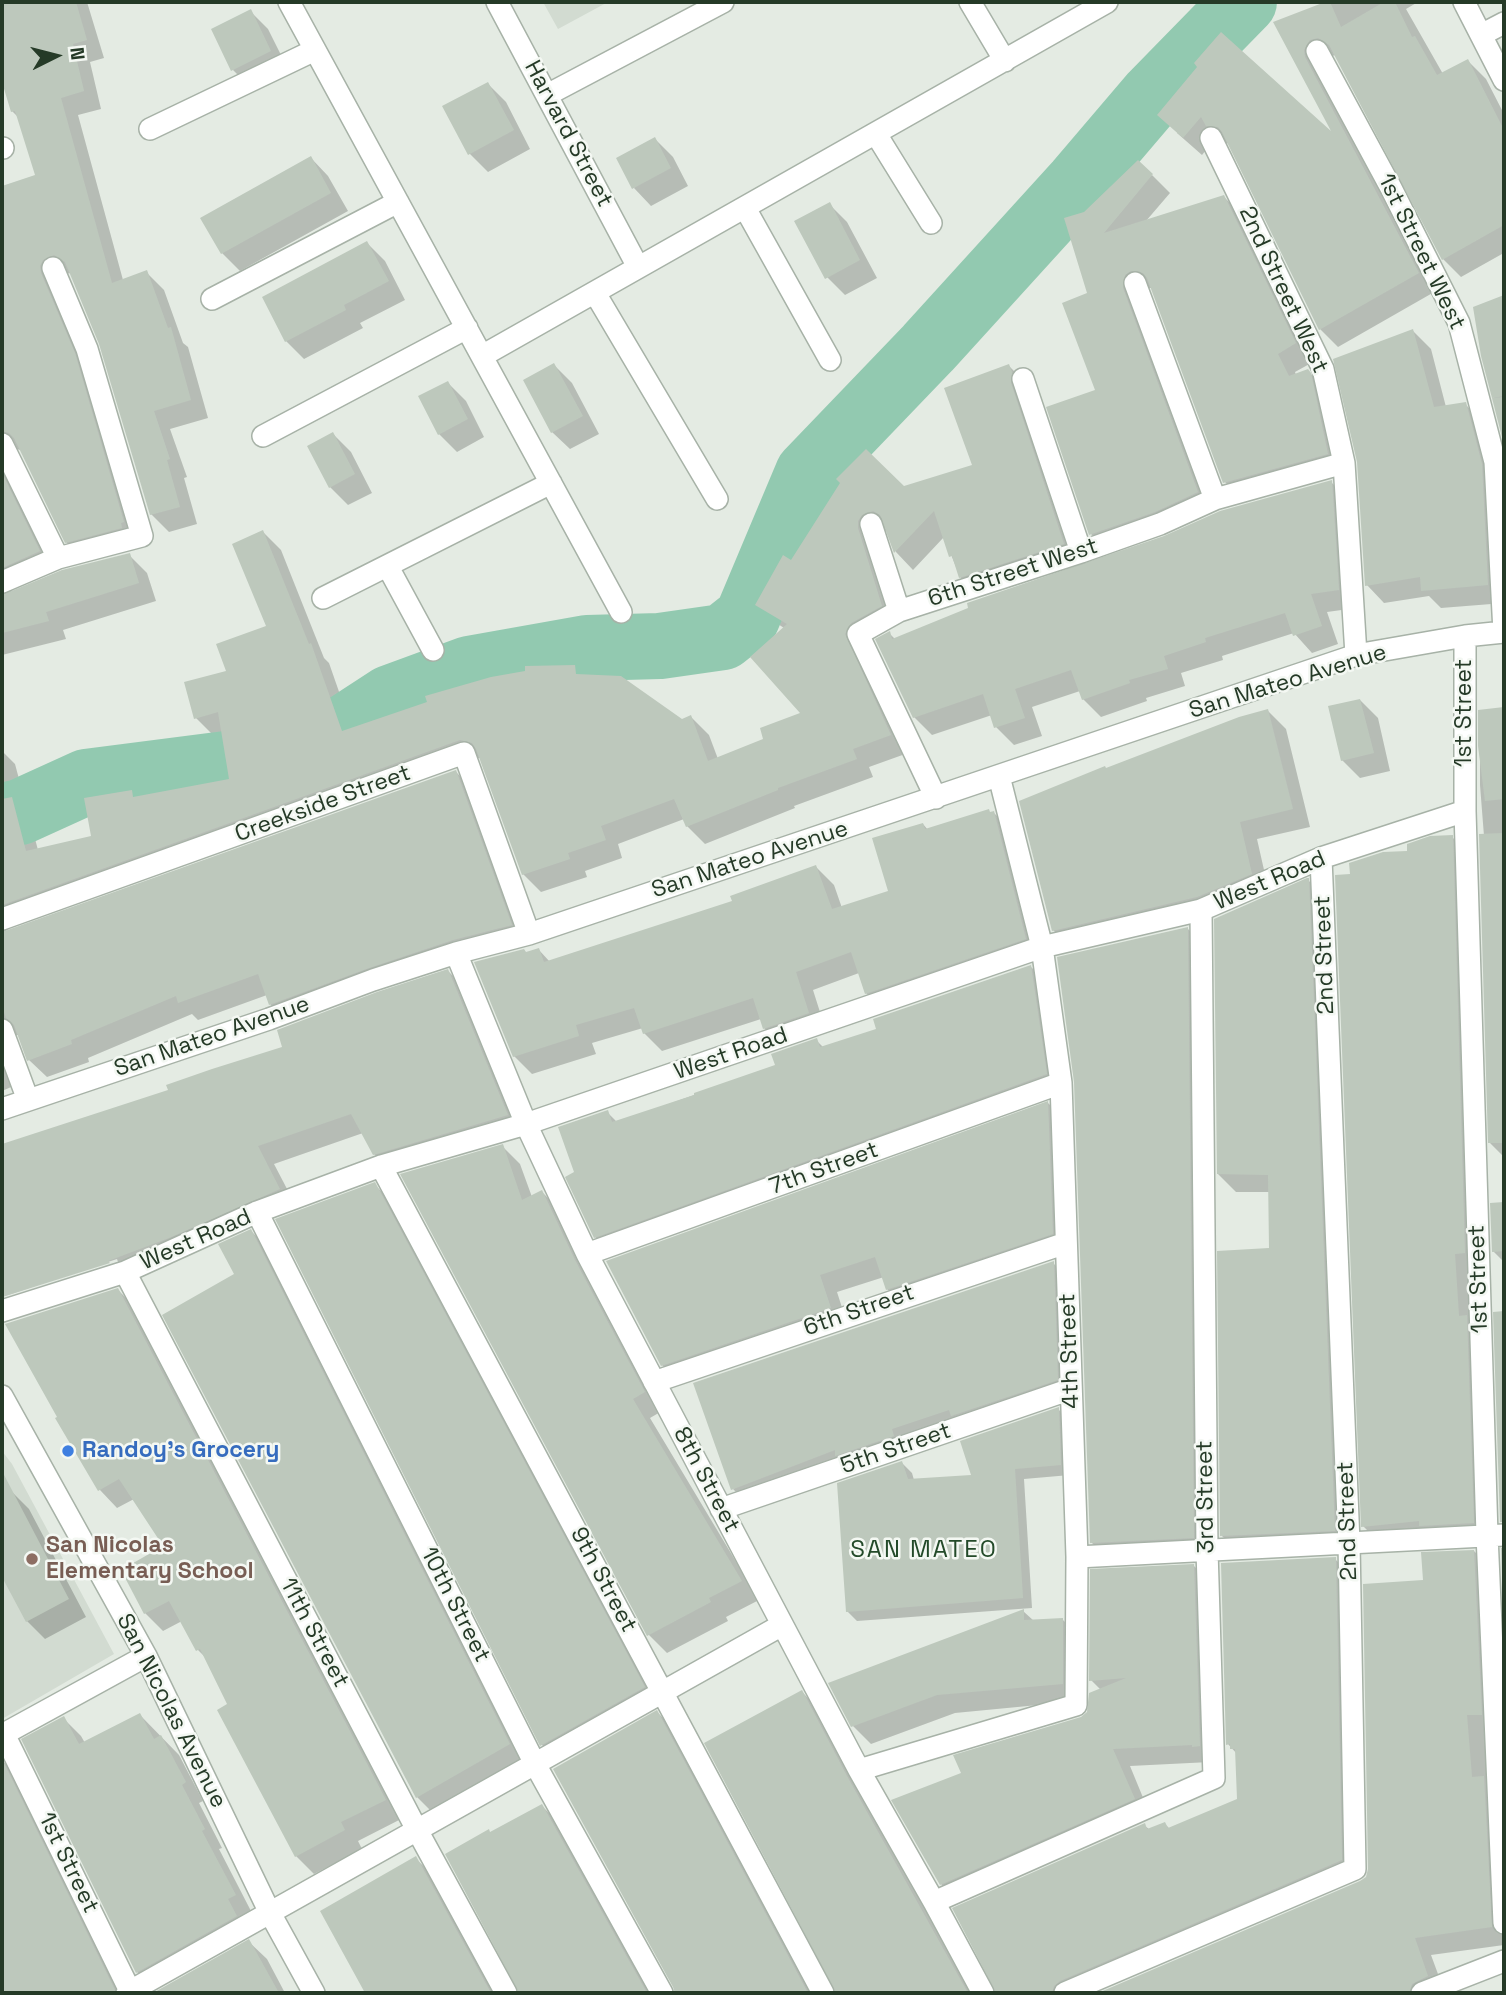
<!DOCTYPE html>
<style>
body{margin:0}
#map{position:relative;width:1506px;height:1995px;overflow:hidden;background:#e4ebe3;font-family:"Space Grotesk",sans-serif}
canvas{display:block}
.frame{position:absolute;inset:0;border:4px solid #253a27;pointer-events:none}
.north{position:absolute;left:21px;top:21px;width:70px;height:70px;-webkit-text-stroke:5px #f4f8f3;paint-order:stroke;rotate:84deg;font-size:19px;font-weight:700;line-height:28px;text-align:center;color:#253a27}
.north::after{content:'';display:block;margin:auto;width:24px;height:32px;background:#253a27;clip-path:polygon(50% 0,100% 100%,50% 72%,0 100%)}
</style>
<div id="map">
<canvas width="1506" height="1995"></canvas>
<div class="frame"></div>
<div class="north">N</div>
</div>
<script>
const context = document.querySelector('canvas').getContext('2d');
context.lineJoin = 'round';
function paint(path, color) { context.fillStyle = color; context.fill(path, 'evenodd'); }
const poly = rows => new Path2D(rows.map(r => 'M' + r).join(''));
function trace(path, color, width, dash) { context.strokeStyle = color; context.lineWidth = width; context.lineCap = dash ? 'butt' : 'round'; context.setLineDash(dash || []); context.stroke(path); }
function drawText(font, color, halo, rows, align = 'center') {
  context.font = font + ' "Space Grotesk",sans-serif'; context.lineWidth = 5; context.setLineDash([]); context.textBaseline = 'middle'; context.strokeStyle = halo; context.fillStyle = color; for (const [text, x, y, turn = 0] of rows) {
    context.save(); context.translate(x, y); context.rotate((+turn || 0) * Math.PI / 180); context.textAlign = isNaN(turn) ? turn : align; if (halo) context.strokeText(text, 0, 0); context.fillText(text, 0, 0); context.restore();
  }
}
paint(poly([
 [543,2,608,2,558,29],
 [2,1451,12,1464,114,1654,2,1719]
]), '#d2dbd1');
paint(poly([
 [2,2,87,2,104,58,90,62,101,109,78,115,123,280,146,272,164,290,183,343,188,347,208,418,170,429,187,477,184,478,197,524,169,532,151,514,101,343,71,273,65,274,141,540,85,560,66,542,21,450,15,449,57,570,14,588,9,595,129,555,147,573,156,601,63,630,66,639,2,655,2,188,37,176,19,118,12,111,2,75],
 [1329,2,1418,2,1406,9,1443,74,1468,61,1486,79,1504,114,1504,259,1502,254,1461,277,1443,259,1336,55,1328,57,1436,291,1338,347,1320,329,1230,144,1226,143,1218,135,1202,155,1177,133,1200,67,1336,138,1275,23],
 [250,11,268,29,288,69,251,88,233,70],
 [488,84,506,102,530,149,488,172,470,154,445,107],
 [655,139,673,157,688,186,651,206,634,188],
 [311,158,328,176,348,211,240,271,222,253],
 [1152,175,1170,193,1146,221,1224,197,1242,215,1313,362,1295,372,1296,375,1308,371,1326,389,1345,471,1243,500,1225,482,1153,288,1150,288,1142,293,1215,510,1109,552,1091,534,1098,391,1085,214],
 [829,204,847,222,877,278,845,295,827,277],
 [367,243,385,261,405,300,360,323,363,328,304,359,286,341],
 [1504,297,1504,439,1483,355,1475,308],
 [1413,331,1431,349,1446,407,1465,404,1483,422,1504,603,1441,608,1429,596,1384,603,1367,585],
 [554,365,572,383,599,434,570,449,552,432],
 [1009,366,1027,384,1081,561,978,595,960,577,944,537,913,570,896,552,888,530,880,532,876,547,899,624,869,641,908,753,869,767,873,777,794,806,795,808,705,844,687,826,684,819,618,844,622,858,585,871,587,877,541,892,523,874,482,758,478,758,16,924,3,933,456,772,474,790,528,943,471,958,387,985,288,1022,270,1004,267,995,198,1020,192,1014,88,1058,89,1062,47,1077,29,1060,20,1035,17,1035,10,1039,18,1084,2,1091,2,751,15,764,38,850,93,838,131,792,137,798,231,781,223,733,214,736,196,718,228,672,268,627,263,532,281,550,324,658,329,663,352,729,575,667,584,677,682,721,691,717,709,735,718,759,766,740,804,714,784,628,775,622,757,605,792,562,842,483,904,488,974,466],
 [448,383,466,401,484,437,457,452,439,434],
 [333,434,351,452,372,493,348,505,330,487],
 [1331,482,1349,500,1356,608,1327,612,1338,644,1312,653,1294,633,1222,656,1223,660,1181,673,1185,686,1146,698,1147,701,1101,717,1083,699,1080,691,1032,707,1042,736,1014,745,996,727,992,715,932,735,914,717,889,633,896,640],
 [1360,700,1378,718,1390,771,1360,778,1342,760],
 [1504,700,1504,1157,1490,1143,1484,836,1480,785,1480,711,1504,709],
 [1268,711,1286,729,1310,827,1257,839,1269,892,1071,948,1053,930,1107,770],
 [994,813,1012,831,1043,956,884,1011,866,993,859,973,813,990,826,1031,782,1046,764,1028,761,1019,662,1051,644,1033,643,1028,592,1043,596,1054,532,1074,514,1056,527,954,539,950,550,962,734,902,816,867,834,885,842,908,890,892,923,824,928,830],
 [1452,837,1470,855,1491,1541,1381,1544,1363,1526,1351,876],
 [1308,880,1326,898,1353,1548,1240,1554,1222,1536,1271,1249,1270,1192,1236,1192,1218,1174],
 [1187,928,1205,946,1211,1555,1109,1560,1091,1542],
 [1031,967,1049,984,1064,1092,613,1255,595,1237,576,1173,607,1112,617,1122,777,1066,816,1040,824,1048,878,1030],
 [448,971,466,989,525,1133,393,1172,374,1154,363,1133,274,1164,297,1208,126,1281,12,1319,10,1317,2,1301,118,1262,117,1259,2,1297,2,1147,171,1091,285,1049],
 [1048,1103,1066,1121,1070,1251,905,1307,887,1289,884,1277,837,1292,848,1326,680,1383,662,1365],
 [502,1146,520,1164,532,1197,542,1192,560,1210,662,1411,650,1418,759,1600,726,1617,728,1621,667,1653,649,1635,403,1175],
 [374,1184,392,1202,661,1705,560,1762,542,1745],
 [1504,1204,1504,1262,1493,1251,1492,1205],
 [251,1231,269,1249,527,1762,435,1815,417,1797,236,1275],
 [1053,1263,1071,1281,1075,1397,751,1507,733,1489],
 [118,1290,136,1308,403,1818,358,1841,362,1849,314,1874,296,1856,208,1660,198,1650,182,1621,163,1631,145,1613,165,1547,134,1499,117,1508,100,1490,58,1419],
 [1504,1313,1504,1524,1501,1521,1495,1314],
 [1058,1409,1068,1419,1070,1475,1024,1479,1032,1608,857,1621,847,1611,902,1463,912,1473,914,1480,973,1476],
 [11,1491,29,1509,86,1617,45,1639,27,1621,2,1574,2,1495],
 [1474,1551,1492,1569,1504,1840,1504,1945,1431,1955,1445,1993,1102,1993,1361,1883,1367,1878,1425,1582],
 [1335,1559,1353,1577,1359,1878,1090,1993,996,1993,997,1987,1144,1825,1150,1830,1165,1824,1170,1829,1239,1800,1237,1754,1228,1744],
 [1194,1566,1212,1584,1210,1762,1130,1766,1151,1817,959,1902,941,1884,963,1774,1081,1719,1089,1713,1101,1690,1091,1680],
 [1023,1611,1034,1621,1063,1620,1081,1638,1080,1701,955,1713,871,1744,853,1726,830,1684],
 [802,1692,820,1710,975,1993,836,1993],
 [657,1712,675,1730,815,1993,677,1993],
 [140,1715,179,1755,203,1801,199,1803,222,1848,219,1849,252,1913,244,1918,253,1935,155,1990,137,1972,63,1718,81,1736,85,1743],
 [2,1760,18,1776,124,1993,2,1993],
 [542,1806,560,1824,654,1993,519,1993,491,1834],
 [416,1859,434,1876,498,1993,366,1993,322,1912],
 [249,1942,267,1959,285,1993,160,1993]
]), '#0003');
trace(poly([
 [2,816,20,812,86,782,304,754,390,698,469,669,587,648,660,646,723,637,747,618,808,473,928,348,1078,183,1153,95,1244,2]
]), '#92c9b0', 66);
paint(poly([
 [2,2,76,2,87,40,73,44,84,91,61,98,112,283,147,270,168,328,171,327,191,400,154,411,170,459,167,460,180,507,150,515,99,344,65,262,54,255,43,260,40,266,41,273,75,353,124,522,121,523,122,528,65,543,14,438,9,433,2,431,2,186,35,175,15,111,11,112,2,82],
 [1325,2,1330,2,1341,27,1384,2,1395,2,1412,37,1415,36,1437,75,1468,59,1504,130,1504,225,1442,260,1329,45,1318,38,1310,40,1304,50,1305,57,1419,273,1319,330,1222,132,1218,127,1206,126,1201,117,1183,138,1157,115,1197,67,1194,63,1221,32,1331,131,1273,22],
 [251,9,271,51,231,71,211,29],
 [488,82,514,130,468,155,442,106],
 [655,137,671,168,632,189,616,158],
 [311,156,331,193,221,254,200,218],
 [1138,160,1153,174,1104,233,1224,195,1296,343,1278,354,1289,376,1308,369,1311,373,1328,454,1223,483,1147,278,1143,273,1131,271,1125,275,1123,288,1198,492,1155,512,1089,535,1046,407,1095,390,1062,303,1087,293,1064,218,1084,212],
 [830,202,860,260,825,279,794,221],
 [367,241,389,281,344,305,346,310,285,342,262,297],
 [1504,295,1504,396,1492,398,1481,356,1473,307],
 [1413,329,1434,407,1466,402,1482,464,1488,585,1421,591,1420,577,1365,586,1357,462,1333,359],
 [554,363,583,416,551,433,523,380],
 [1009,364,1012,372,1011,383,1064,544,959,578,952,556,949,557,934,511,894,553,880,515,873,511,862,515,858,521,858,528,882,606,851,623,845,634,891,735,853,749,857,759,778,788,778,790,686,827,674,799,601,826,606,840,568,853,570,859,522,875,476,749,472,743,460,740,2,905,2,799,12,797,26,851,91,836,84,798,132,790,133,797,229,779,218,712,194,719,184,682,226,671,216,644,266,626,232,544,263,530,309,644,311,643,342,731,427,702,425,696,491,677,525,671,525,666,575,665,576,674,621,676,682,719,691,715,708,761,763,739,760,728,800,713,750,657,787,624,755,605,783,555,791,560,840,483,836,479,866,449,904,486,972,465,944,388],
 [448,381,468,419,438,435,418,396],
 [1504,397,1504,445,1492,398],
 [333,432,355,474,329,488,307,446],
 [2,473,40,551,2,568],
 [1332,480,1339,590,1311,594,1322,626,1293,636,1285,613,1205,638,1206,642,1164,656,1168,669,1129,680,1130,683,1082,700,1071,670,1015,689,1025,718,994,728,983,694,913,718,875,639,890,631,892,639,968,608,967,603,1164,536,1220,511],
 [130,553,139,583,46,612,49,621,2,633,2,595,62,570],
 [1360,699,1374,753,1341,761,1328,706],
 [1504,707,1504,799,1485,801,1478,746,1478,710],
 [1268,709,1293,809,1240,822,1252,874,1197,897,1052,931,1019,801,1105,766,1106,768,1239,717],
 [456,770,512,925,453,940,369,968,269,1005,258,974,178,1003,176,996,71,1040,72,1044,27,1061,14,1025,6,1018,2,1006,2,932],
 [989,809,990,812,994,811,1026,939,865,994,851,952,796,972,809,1013,763,1029,753,998,643,1034,634,1008,576,1025,579,1036,513,1057,474,962,524,949,526,952,539,948,544,962,732,901,730,896,816,865,832,909,888,891,872,838,923,823,925,829],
 [1504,833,1504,1143,1488,1143,1479,834],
 [1453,835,1465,1253,1455,1254,1459,1316,1467,1315,1474,1523,1419,1526,1419,1521,1361,1527,1335,875,1350,874,1349,863,1383,852,1407,851,1407,844,1430,836],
 [1307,878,1309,878,1335,1531,1220,1536,1217,1251,1269,1248,1268,1175,1217,1174,1214,919],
 [1188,927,1194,1538,1090,1543,1074,1082,1057,957],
 [1031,965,1047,1074,594,1238,565,1177,574,1172,558,1127,608,1110,612,1122,694,1095,694,1093,775,1065,771,1054,817,1038,820,1047,876,1029,873,1019],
 [448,969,508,1115,373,1155,351,1114,258,1146,280,1189,169,1238,108,1261,110,1263,2,1297,2,1144,168,1090,166,1085,212,1069,282,1047,277,1030,377,992],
 [1048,1101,1053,1234,886,1290,875,1257,820,1275,831,1308,661,1366,606,1261],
 [503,1144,522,1200,542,1190,575,1260,645,1392,633,1399,742,1581,709,1598,711,1602,647,1636,400,1174],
 [375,1182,645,1687,540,1746,275,1219],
 [1504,1202,1504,1251,1492,1252,1490,1203],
 [251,1229,510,1744,416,1798,162,1315,234,1274,218,1244],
 [1054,1261,1058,1380,951,1416,949,1410,892,1429,894,1436,835,1456,835,1450,731,1490,693,1383],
 [118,1288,386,1800,341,1822,345,1830,295,1857,217,1710,227,1704,200,1649,196,1651,169,1601,144,1614,121,1570,163,1546,119,1479,98,1491,55,1418,57,1417,5,1324],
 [1504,1311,1504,1522,1500,1522,1493,1312],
 [1059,1407,1061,1465,1015,1469,1023,1598,846,1612,837,1483,902,1461,908,1479,971,1475,960,1441],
 [2,1471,69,1599,26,1622,2,1577],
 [1501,1548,1504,1548,1504,1629],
 [1474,1550,1482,1715,1467,1715,1472,1777,1484,1776,1492,1927,1415,1938,1428,1976,1412,1984,1409,1993,1098,1993,1360,1881,1366,1877,1368,1869,1363,1584,1423,1580,1421,1552],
 [1336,1557,1342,1860,1060,1981,1054,1986,1052,1993,996,1993,952,1908,1145,1823,1147,1829,1165,1822,1168,1828,1237,1799,1235,1749,1230,1749,1230,1744,1226,1745,1221,1563],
 [1194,1564,1200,1746,1192,1747,1192,1745,1113,1749,1135,1799,940,1885,891,1800,961,1773,953,1755,1081,1717,1087,1712,1089,1693,1126,1678,1089,1681,1090,1569],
 [1024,1609,1024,1620,1063,1618,1063,1684,937,1695,851,1727,828,1683],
 [802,1690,847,1776,968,1993,836,1993,704,1743],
 [657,1710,808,1993,675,1993,673,1987,553,1769],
 [140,1713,154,1739,161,1735,186,1782,182,1785,205,1829,202,1831,236,1895,228,1899,237,1916,136,1973,21,1739,64,1716,79,1744],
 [2,1759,115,1990,114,1993,2,1993],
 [542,1804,647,1993,519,1993,445,1854,489,1829,490,1832],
 [416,1856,491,1993,365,1993,320,1911],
 [249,1939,279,1993,153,1993]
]), '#bdc8bc');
const minor = poly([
 [289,2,621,612],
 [497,2,638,267],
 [970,2,1005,61],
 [1464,2,1504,80],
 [1481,35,1504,23],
 [1317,51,1391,188,1459,323,1495,462,1504,632],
 [547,95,723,2],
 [150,129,315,50],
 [876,134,931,223],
 [1211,138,1323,369,1344,463,1356,655],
 [2,148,3,148],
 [745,208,830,360],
 [1135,283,1215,499],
 [595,293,717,499],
 [212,299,398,202],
 [482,356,1107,2],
 [1023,379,1081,552],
 [263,436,467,328],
 [2,444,58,558],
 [871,524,899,611],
 [388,567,433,650],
 [2,582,58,558,142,536,87,349,53,268],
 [323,598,551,483],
 [1465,636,1465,811,1487,1535,1504,1923],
 [936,798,858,634,899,611,1081,552,1160,524,1215,499,1344,463],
 [2,919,464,753,529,934],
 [456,953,526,1124,587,1254,859,1770,934,1902,983,1993],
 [2,1030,28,1100],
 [2,1109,269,1019,373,980,456,953,529,934,1356,655,1465,636,1504,632],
 [381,1166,823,1993],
 [257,1212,535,1764,662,1993],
 [587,1254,1061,1083],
 [125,1272,417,1830,506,1993],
 [2,1311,125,1272,257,1212,381,1166,526,1124,1042,947,1201,910,1321,858,1465,811],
 [654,1382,1066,1243],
 [2,1396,146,1656,270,1913,314,1993],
 [721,1509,1071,1389],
 [1077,1557,1504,1535],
 [4,1734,131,1993],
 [2,1735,146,1656],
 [859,1770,1076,1705,1077,1557,1061,1083,1042,947,999,776],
 [934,1902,1214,1778,1207,1550,1201,910],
 [127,1993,782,1625],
 [1065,1993,1355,1869,1349,1543,1321,858],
 [1422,1993,1504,1961]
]);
trace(minor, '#a7b2a7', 24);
trace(minor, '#fff', 21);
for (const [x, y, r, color] of [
 [68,1451,7,"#3f7fe0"],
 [32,1559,7,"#8d6e63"]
]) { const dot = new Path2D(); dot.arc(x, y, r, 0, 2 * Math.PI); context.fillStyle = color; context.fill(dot); trace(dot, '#f4f8f3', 2.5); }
drawText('23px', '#253a27', '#f4f8f3', [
 ["Harvard Street",568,134,62],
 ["1st Street West",1421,252,64],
 ["2nd Street West",1283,290,65],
 ["6th Street West",1013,573,-18],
 ["San Mateo Avenue",1288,682,-17],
 ["1st Street",1465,713,-90],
 ["Creekside Street",323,804,-20],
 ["San Mateo Avenue",750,860,-18],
 ["West Road",1270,881,-23],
 ["2nd Street",1325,955,-92],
 ["San Mateo Avenue",212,1037,-19],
 ["West Road",731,1054,-19],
 ["7th Street",824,1169,-20],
 ["West Road",196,1240,-24],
 ["1st Street",1479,1279,-92],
 ["6th Street",859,1311,-19],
 ["4th Street",1070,1351,-92],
 ["5th Street",896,1449,-19],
 ["8th Street",706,1480,62],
 ["3rd Street",1206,1497,-91],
 ["2nd Street",1348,1521,-92],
 ["9th Street",603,1580,62],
 ["10th Street",455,1605,63],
 ["11th Street",314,1633,62],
 ["San Nicolas Avenue",171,1711,63],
 ["1st Street",68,1863,64]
]);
drawText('bold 23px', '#366cbe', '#f4f8f3', [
 ["Randoy's Grocery",82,1451]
], 'left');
drawText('bold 23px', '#785e54', '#f4f8f3', [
 ["San Nicolas",46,1546],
 ["Elementary School",46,1572]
], 'left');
context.letterSpacing = '2px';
drawText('24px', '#234a29', '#f4f8f3', [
 ["SAN MATEO",924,1550]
]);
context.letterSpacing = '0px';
</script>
